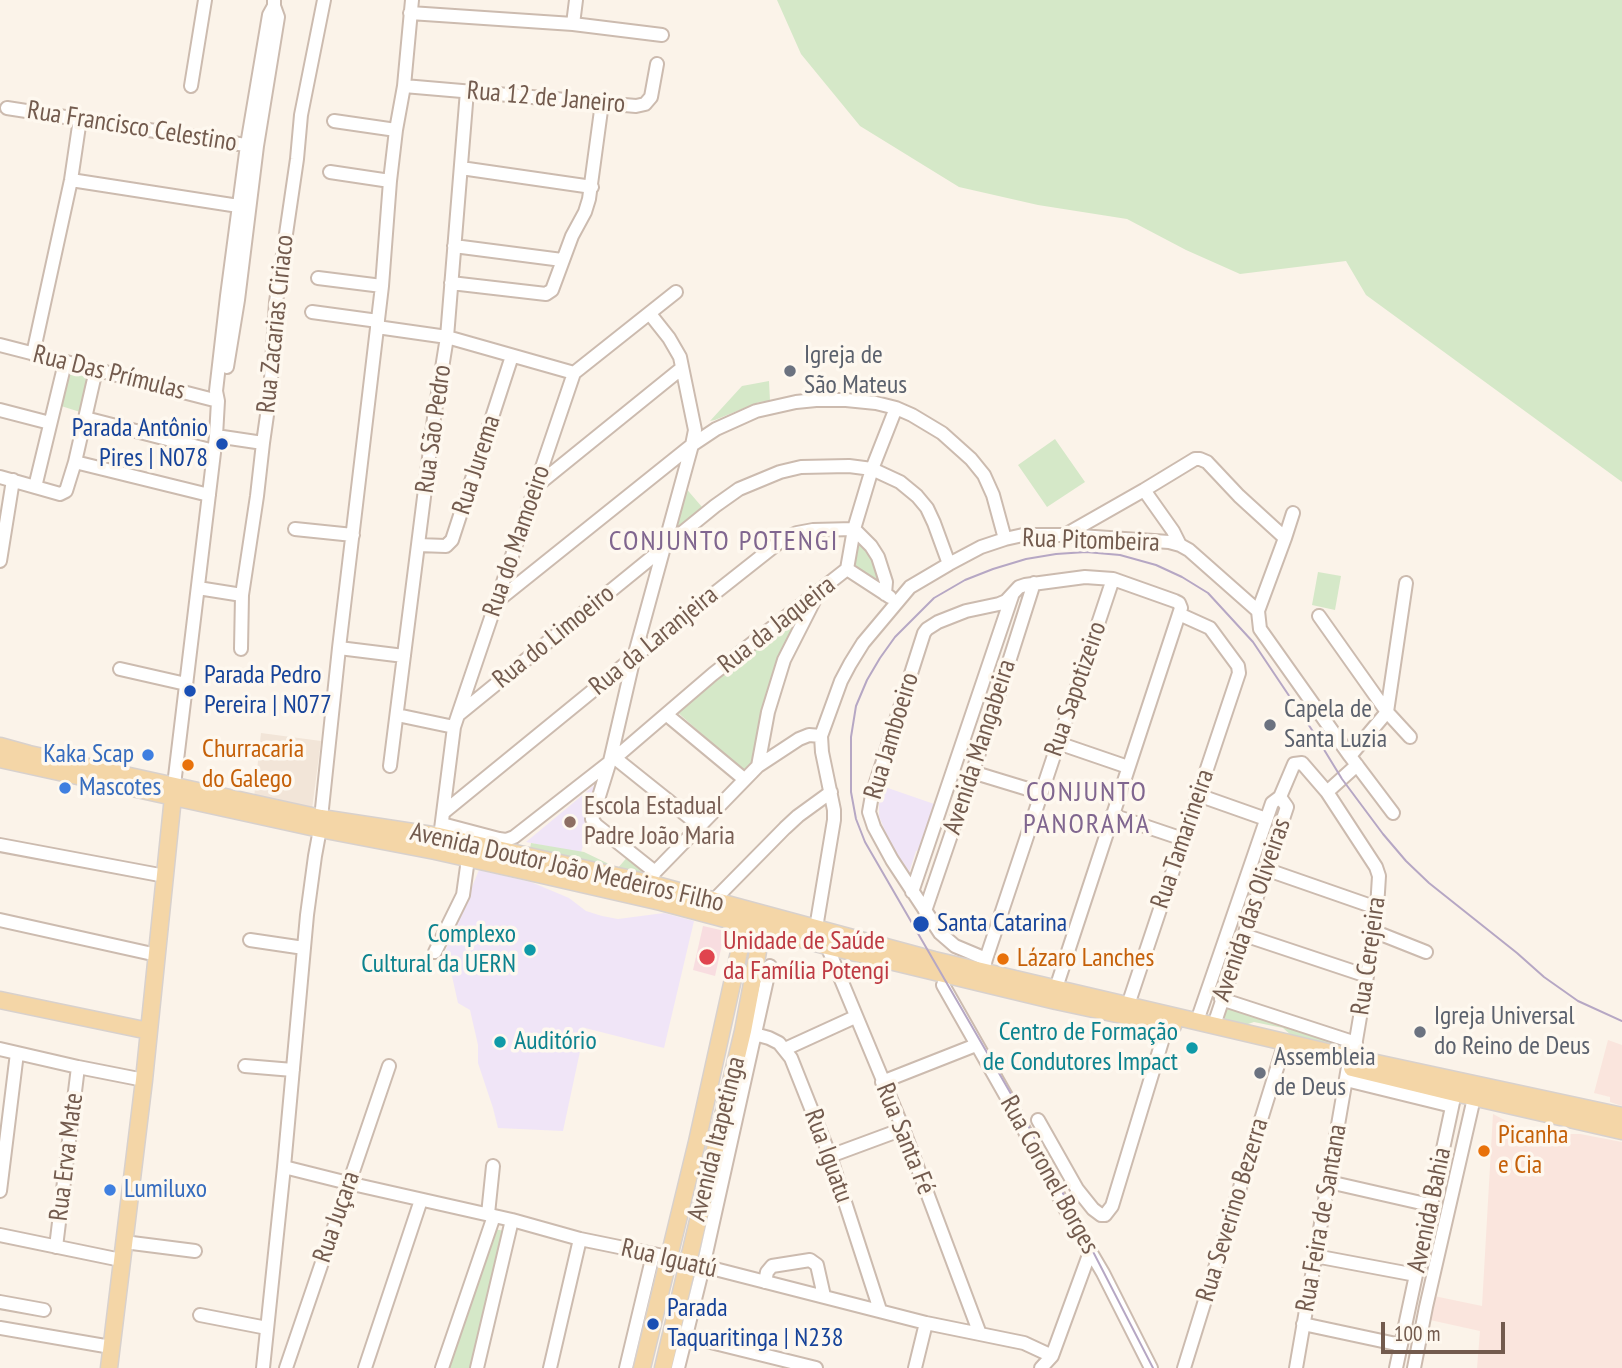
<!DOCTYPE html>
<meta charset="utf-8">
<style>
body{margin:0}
#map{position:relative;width:1622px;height:1368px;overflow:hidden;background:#fbf3e9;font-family:"PT Sans Narrow",sans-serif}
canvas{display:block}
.scale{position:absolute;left:1381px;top:1322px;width:124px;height:32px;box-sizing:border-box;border:4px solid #735b4e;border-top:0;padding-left:9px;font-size:21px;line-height:24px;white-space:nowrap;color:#735b4e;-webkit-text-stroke:5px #fef8ef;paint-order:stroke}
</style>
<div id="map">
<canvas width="1622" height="1368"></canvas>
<div class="scale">100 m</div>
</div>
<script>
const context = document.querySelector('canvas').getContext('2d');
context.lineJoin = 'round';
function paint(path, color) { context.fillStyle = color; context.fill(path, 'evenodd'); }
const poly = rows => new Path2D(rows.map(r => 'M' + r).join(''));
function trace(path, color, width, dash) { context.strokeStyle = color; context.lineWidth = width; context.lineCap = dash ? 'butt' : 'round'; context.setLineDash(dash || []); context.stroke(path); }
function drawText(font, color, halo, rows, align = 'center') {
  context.font = font + ' "PT Sans Narrow",sans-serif'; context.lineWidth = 7; context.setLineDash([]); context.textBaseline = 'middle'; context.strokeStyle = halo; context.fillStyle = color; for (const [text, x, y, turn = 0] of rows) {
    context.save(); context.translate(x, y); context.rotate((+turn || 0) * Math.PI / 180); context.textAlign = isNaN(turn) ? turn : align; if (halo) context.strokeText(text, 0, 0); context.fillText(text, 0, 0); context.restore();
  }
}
paint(poly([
 [261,733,321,741,312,809,254,798]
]), '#f2e5d8');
paint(poly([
 [1608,1040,1622,1045,1622,1106,1610,1102,1610,1097,1594,1093],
 [1493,1114,1516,1126,1554,1134,1580,1134,1622,1142,1622,1368,1477,1368,1480,1331,1430,1320,1434,1296,1482,1306]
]), '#fae5dd');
paint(poly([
 [599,781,581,853,526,842,573,803],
 [885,787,937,805,923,848,916,851,908,876,887,836,879,816,879,804],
 [479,870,531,882,569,898,586,911,602,916,618,919,664,913,694,921,664,1048,585,1028,563,1131,498,1128,493,1108,478,1063,478,1045,470,1010,458,1003,446,949]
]), '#f0e5f7');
paint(poly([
 [703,926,725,931,715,976,693,970]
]), '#f8dde0');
paint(poly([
 [777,0,1622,0,1622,482,1366,295,1346,261,1240,274,1186,250,1127,219,1038,205,959,187,860,126,801,54],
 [67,371,90,378,80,412,58,405],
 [769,381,770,401,759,402,715,420,710,421,742,386],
 [1055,439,1085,482,1047,507,1018,465],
 [684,486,702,507,674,532],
 [863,539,877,563,882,580,875,581,862,573,851,563,857,545],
 [1318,572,1341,576,1335,610,1312,605],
 [804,608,778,657,762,725,758,755,743,771,675,710],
 [531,843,584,852,611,865,617,869,630,854,653,872,649,879,529,854],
 [1224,1004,1348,1044,1346,1050,1292,1036,1283,1028,1254,1022,1245,1025,1222,1021],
 [494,1229,505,1231,471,1368,445,1368]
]), '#d5e8c8');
const minor = poly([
 [410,13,573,24,662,35],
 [573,24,576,0],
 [191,86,205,0],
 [404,86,636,106,645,104,651,97,657,64],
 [7,108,252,146],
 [334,121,396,130],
 [461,168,592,187],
 [330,172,390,181],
 [71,180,245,207],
 [454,246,562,260],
 [318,278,382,286],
 [451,283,546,294,552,290,572,236,585,212,589,199,602,103],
 [312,312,378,321],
 [650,314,669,338,680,357,695,430,692,445,634,657,610,761,592,819,596,825,655,872],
 [377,327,447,337,574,373],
 [0,345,218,401],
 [33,354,71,180,80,119],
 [227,367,238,300,257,146,278,17,274,6],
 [0,410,50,423],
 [85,418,214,451],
 [216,436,263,443],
 [75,462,209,495],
 [0,477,60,494,66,491,75,462,96,370],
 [35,487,65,363],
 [535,487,682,368],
 [1144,490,1173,531,1180,545],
 [295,529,353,535],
 [1065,535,1144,490,1195,459,1200,459,1207,462,1239,496,1285,538],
 [418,545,446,546,452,540,512,356],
 [0,561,13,480],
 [847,569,890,597],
 [198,588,242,595],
 [496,602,692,445,716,429,756,411,796,402,816,400,846,400,876,403,896,408,912,415,942,433,971,459,984,475,993,495,1005,539],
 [1258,611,1285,538,1293,513],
 [1319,616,1387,712,1410,737],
 [339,648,404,656],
 [241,649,242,595,257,496,263,443,270,394,276,302,297,159,301,115,324,0],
 [120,669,186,684],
 [397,715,454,727],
 [458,715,715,506,739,489,780,472,801,467,849,466,872,469,900,482,917,496,927,508,934,523,949,564],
 [667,715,744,779],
 [1058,743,1128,767],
 [1350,756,1387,712,1406,583],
 [615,758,700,826],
 [390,766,434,418,447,337,467,91],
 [758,766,768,712,784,660,815,599],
 [972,772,1041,793],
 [174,785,216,436,218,401,216,391,227,296,247,145,269,15,274,6,274,0],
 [1327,792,1357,765],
 [1198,795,1266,819],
 [444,812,634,657,782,540,797,533,813,530,854,529,871,546,878,557,886,582,885,594],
 [1112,815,1183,839],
 [321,818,339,648,382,286,390,181,396,130,404,86,412,0],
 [442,824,499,839,506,840,514,837,615,758,713,674,847,569,854,529,872,469,896,408],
 [441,829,454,727,458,715,574,373,676,292],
 [0,845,165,876],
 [1265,869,1377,908],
 [651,879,655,872,758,766,799,739,809,735,821,736],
 [912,892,1012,596],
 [714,900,785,828,798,816,831,792],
 [925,911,993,712,1034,583],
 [0,920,157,955],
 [816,928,834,820,834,810,822,752,821,736,841,681,850,664,863,643,910,587,949,564,981,547,1005,539,1023,535,1065,535,1169,542,1180,545,1189,550,1258,611,1260,629,1350,756,1393,813],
 [1373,931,1426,952],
 [1244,935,1367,976],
 [250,940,304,948],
 [827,946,902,1126,980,1334],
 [435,952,463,895,468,859],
 [986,959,1113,579],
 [983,971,986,959,955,946,940,933,892,860,874,827,869,812,872,795,924,633,927,629,938,622,966,611,999,604,1006,601,1019,587,1025,585,1085,577,1113,579,1175,601,1179,603,1181,608,1056,988],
 [943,985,1010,1103,1067,1212,1103,1273,1151,1368],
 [1221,999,1356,1043],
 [1128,1005,1239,673,1238,666,1210,628,1179,614],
 [1197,1021,1272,803,1280,797,1294,764,1302,763,1327,792,1376,867,1379,876,1377,908,1367,976,1353,1058],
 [1214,1025,1287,807,1280,797],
 [751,1033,769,1038,779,1043,791,1058,830,1156,880,1310],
 [0,1049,78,1067,144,1080],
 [785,1049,855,1017],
 [245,1066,293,1070],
 [1346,1080,1452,1106],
 [882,1082,976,1045],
 [1038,1120,1077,1189,1093,1209,1101,1215,1105,1215,1112,1206,1167,1025],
 [830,1156,903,1129],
 [284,1167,348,1183,512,1220,580,1239,668,1257,926,1323,1024,1343,1052,1356],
 [1329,1182,1430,1205],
 [0,1191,17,1053],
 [488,1214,493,1166],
 [0,1235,121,1260],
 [124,1242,195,1251],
 [56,1247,78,1067],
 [1315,1256,1416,1275],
 [765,1282,767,1272,772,1266,810,1260,817,1265,824,1296],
 [0,1302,44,1310],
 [200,1315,267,1328],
 [1303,1324,1401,1345],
 [0,1328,111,1347],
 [678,1334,816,1368],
 [263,1368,284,1167,307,915,315,856,320,829],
 [286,1368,389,1066],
 [365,1368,421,1200],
 [442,1368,494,1216],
 [477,1368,512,1220],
 [550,1368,580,1239],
 [626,1368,653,1255],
 [678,1368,703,1267,770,966],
 [915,1368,926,1323],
 [1041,1368,1052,1356,1090,1252],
 [1184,1368,1282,1052],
 [1296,1368,1348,1067],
 [1396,1368,1455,1093],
 [1414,1368,1426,1307,1474,1098]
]);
const major = poly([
 [0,746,29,754,321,818,439,836,649,883,934,960,1353,1058,1622,1116],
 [0,759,320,829,435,851,525,871,661,902,827,946,1056,1001,1173,1026],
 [0,1000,149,1031],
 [1352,1068,1455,1093,1622,1131],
 [109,1368,144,1080,174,787],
 [642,1368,697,1142,745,925,746,921,750,918],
 [663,1368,743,1031,762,930,759,922]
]);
trace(minor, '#ccbbaf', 16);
trace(major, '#d8d1cd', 19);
trace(minor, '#fff', 12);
trace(major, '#f4d6a7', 16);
trace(poly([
 [1153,1368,1018,1106,865,842,856,819,851,792,851,737,856,706,867,680,880,658,895,637,934,598,965,580,993,569,1026,559,1056,554,1086,552,1120,555,1156,565,1182,577,1208,593,1253,642,1312,730,1342,779,1383,834,1406,861,1429,883,1517,953,1544,977,1578,1001,1622,1021]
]), '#b6a7c4', 2);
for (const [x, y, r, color] of [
 [790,371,7,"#6b7280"],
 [222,444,7,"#1a4fb4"],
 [190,691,7,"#1a4fb4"],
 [1270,725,7,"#6b7280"],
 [148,755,7,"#3f7fe0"],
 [188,765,7,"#e8710a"],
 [65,788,7,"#3f7fe0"],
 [570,822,7,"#8d6e63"],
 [921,924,9,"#1a4fb4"],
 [530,950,7,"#0f9aa8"],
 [707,957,9,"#e0444e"],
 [1003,959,7,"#e8710a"],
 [1420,1032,7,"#6b7280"],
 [500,1042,7,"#0f9aa8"],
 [1192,1048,7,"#0f9aa8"],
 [1260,1073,7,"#6b7280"],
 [1484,1151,7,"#e8710a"],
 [110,1190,7,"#3f7fe0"],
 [653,1324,7,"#1a4fb4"]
]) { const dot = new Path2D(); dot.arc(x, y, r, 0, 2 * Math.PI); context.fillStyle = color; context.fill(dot); trace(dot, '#fef8ef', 2.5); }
drawText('26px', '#735b4e', '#fef8ef', [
 ["Rua 12 de Janeiro",546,98,5],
 ["Rua Francisco Celestino",132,127,9],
 ["Rua Zacarias Ciriaco",276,324,-84],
 ["Rua Das Prímulas",109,373,14],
 ["Rua São Pedro",434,429,-82],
 ["Rua Jurema",477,465,-72],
 ["Rua do Mamoeiro",517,541,-71],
 ["Rua Pitombeira",1091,541,2],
 ["Rua da Jaqueira",777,625,-38],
 ["Rua do Limoeiro",554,637,-39],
 ["Rua da Laranjeira",654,641,-39],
 ["Rua Sapotizeiro",1076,689,-71],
 ["Rua Jamboeiro",892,736,-73],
 ["Avenida Mangabeira",980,747,-72],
 ["Rua Tamarineira",1183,839,-71],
 ["Avenida Doutor João Medeiros Filho",567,868,13],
 ["Avenida das Oliveiras",1252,910,-71],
 ["Rua Cerejeira",1369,956,-82],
 ["Avenida Itapetinga",717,1139,-76],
 ["Rua Santa Fé",905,1139,68],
 ["Rua Iguatu",828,1156,70],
 ["Rua Erva Mate",67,1157,-83],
 ["Rua Coronel Borges",1049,1175,61],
 ["Rua Severino Bezerra",1233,1210,-73],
 ["Avenida Bahia",1430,1210,-78],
 ["Rua Juçara",337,1217,-71],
 ["Rua Feira de Santana",1322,1218,-80],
 ["Rua Iguatú",669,1259,13]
]);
drawText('26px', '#5b616d', '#fef8ef', [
 ["Igreja de",804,356],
 ["São Mateus",804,386],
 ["Capela de",1284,710],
 ["Santa Luzia",1284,740],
 ["Igreja Universal",1434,1017],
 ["do Reino de Deus",1434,1047],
 ["Assembleia",1274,1058],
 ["de Deus",1274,1088]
], 'left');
drawText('26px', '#164399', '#fef8ef', [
 ["Parada Antônio",208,429,"right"],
 ["Pires | N078",208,459,"right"],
 ["Parada Pedro",204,676],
 ["Pereira | N077",204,706],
 ["Santa Catarina",937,924],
 ["Parada",667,1309],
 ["Taquaritinga | N238",667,1339]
], 'left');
drawText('26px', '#c56008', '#fef8ef', [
 ["Churracaria",202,750],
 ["do Galego",202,780],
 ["Lázaro Lanches",1017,959],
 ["Picanha",1498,1136],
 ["e Cia",1498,1166]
], 'left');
drawText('26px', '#366cbe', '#fef8ef', [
 ["Kaka Scap",134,755,"right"],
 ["Mascotes",79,788],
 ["Lumiluxo",124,1190]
], 'left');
drawText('26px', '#785e54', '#fef8ef', [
 ["Escola Estadual",584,807],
 ["Padre João Maria",584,837]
], 'left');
drawText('26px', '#0d838f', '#fef8ef', [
 ["Complexo",516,935],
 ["Cultural da UERN",516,965],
 ["Centro de Formação",1178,1033],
 ["de Condutores Impact",1178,1063],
 ["Auditório",514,1042,"left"]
], 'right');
drawText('26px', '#be3a42', '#fef8ef', [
 ["Unidade de Saúde",723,942],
 ["da Família Potengi",723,972]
], 'left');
context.letterSpacing = '2px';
drawText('28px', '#80668f', '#fef8ef', [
 ["CONJUNTO POTENGI",724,542],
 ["CONJUNTO",1087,793],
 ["PANORAMA",1087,825]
]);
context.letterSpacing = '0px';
</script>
